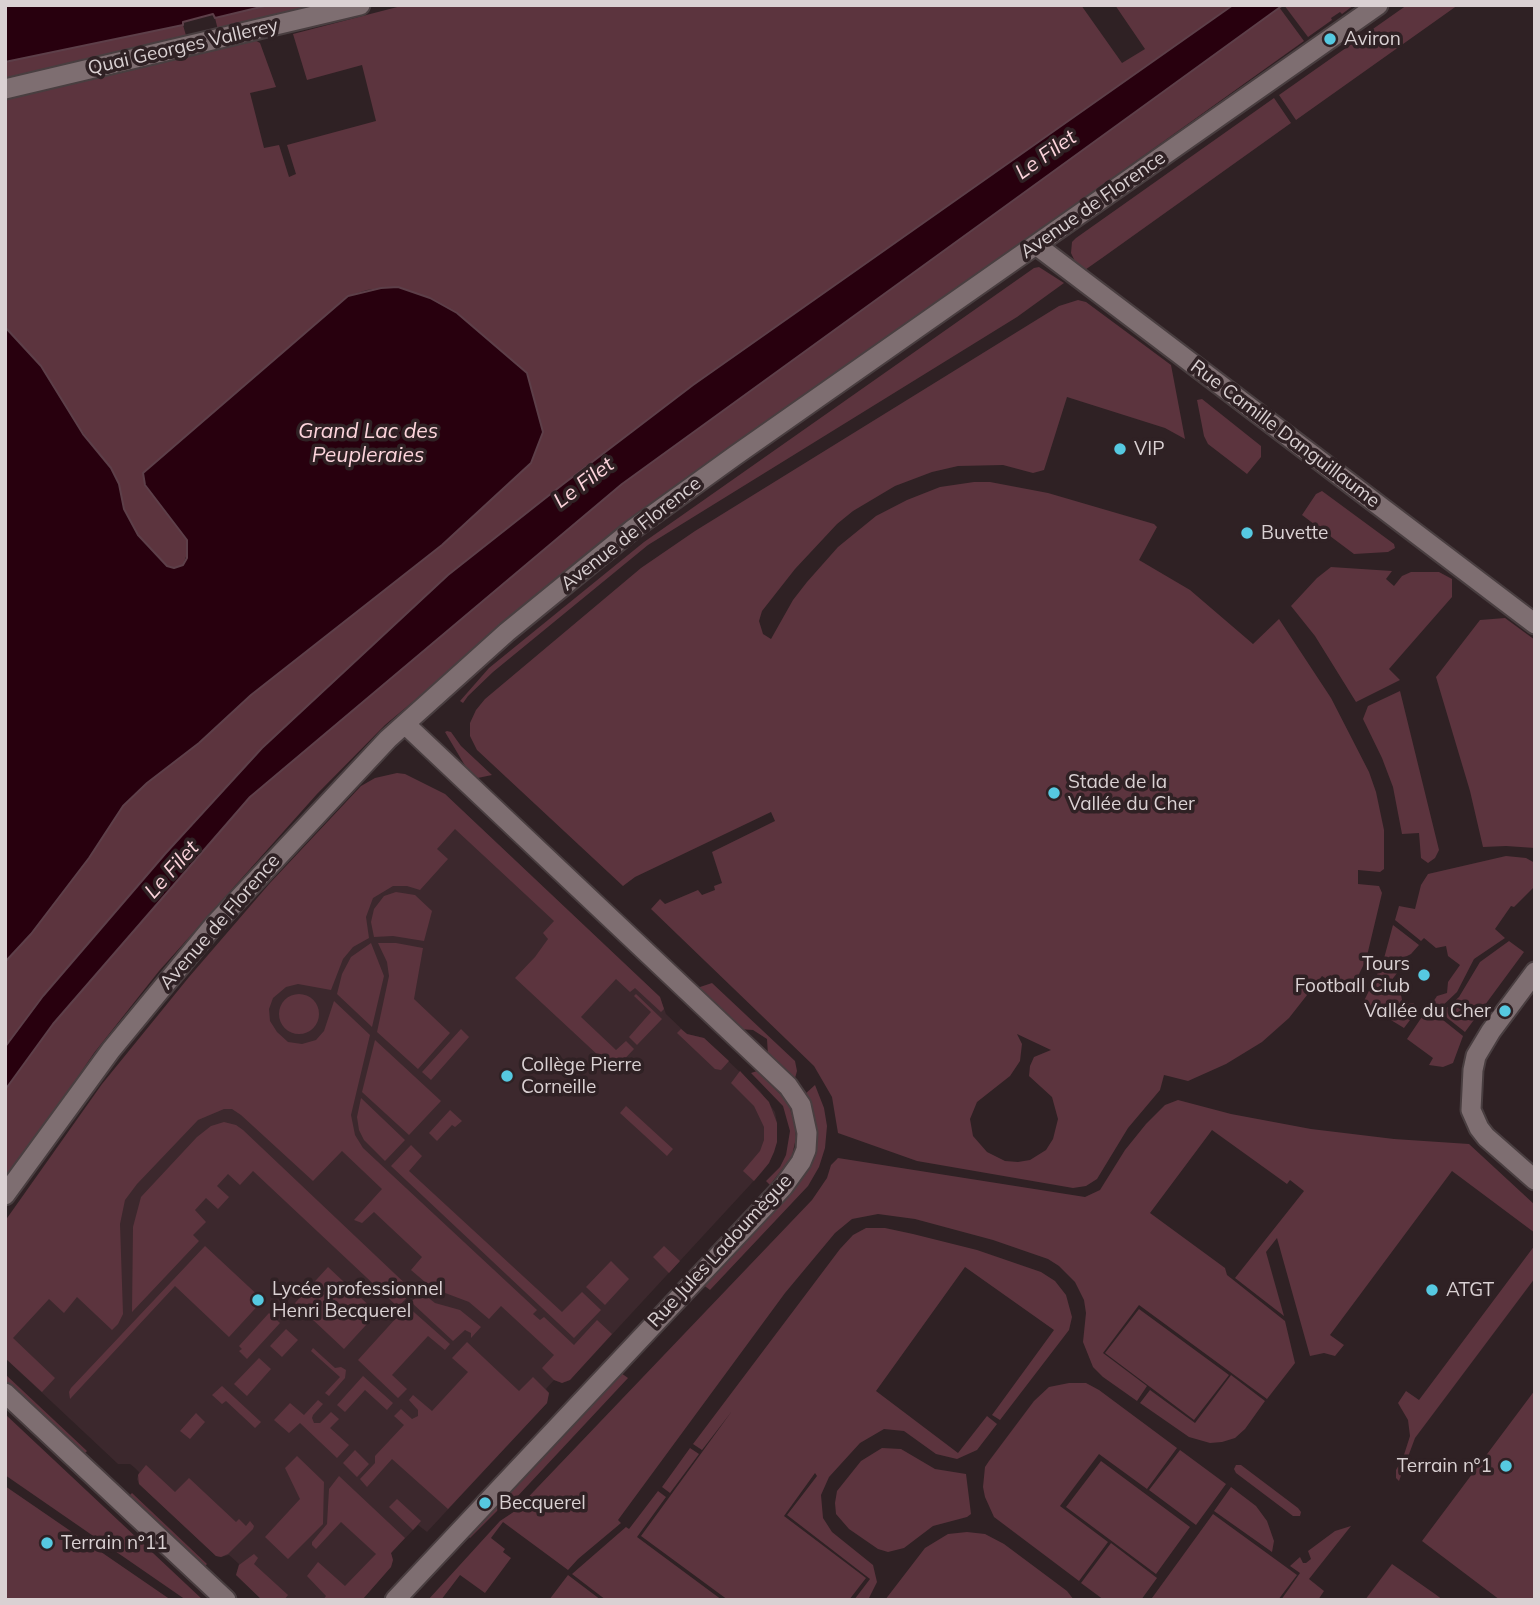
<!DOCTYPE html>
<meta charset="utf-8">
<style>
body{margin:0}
#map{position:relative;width:1540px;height:1605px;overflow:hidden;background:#2f2124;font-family:Mulish,sans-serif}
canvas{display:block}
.frame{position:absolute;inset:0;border:7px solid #dad1d3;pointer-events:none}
</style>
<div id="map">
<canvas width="1540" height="1605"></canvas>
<div class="frame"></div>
</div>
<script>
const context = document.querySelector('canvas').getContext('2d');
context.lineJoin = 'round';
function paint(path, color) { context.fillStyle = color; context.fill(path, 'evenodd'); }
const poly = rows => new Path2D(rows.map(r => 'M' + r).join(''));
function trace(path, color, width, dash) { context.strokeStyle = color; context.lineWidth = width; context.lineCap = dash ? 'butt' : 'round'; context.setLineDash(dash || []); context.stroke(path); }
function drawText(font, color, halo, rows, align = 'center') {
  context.font = font + ' Mulish,sans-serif'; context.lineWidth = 7; context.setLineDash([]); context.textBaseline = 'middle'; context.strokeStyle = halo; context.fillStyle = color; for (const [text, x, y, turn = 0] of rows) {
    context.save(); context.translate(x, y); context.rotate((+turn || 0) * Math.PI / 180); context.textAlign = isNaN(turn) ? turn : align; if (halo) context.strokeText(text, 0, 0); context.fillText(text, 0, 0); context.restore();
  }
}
paint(poly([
 [445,794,660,997,666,1014,687,1034,704,1038,760,1091,775,1112,777,1123,777,1142,769,1163,762,1172,570,1380,562,1383,554,1380,546,1389,549,1393,547,1403,427,1532,418,1525,391,1553,393,1560,391,1567,362,1600,262,1600,236,1575,239,1564,229,1555,221,1557,216,1556,139,1484,137,1479,139,1472,135,1468,130,1464,118,1464,5,1358,5,1292]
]), '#3c282d');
paint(poly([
 [269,5,328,5,218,30,215,18],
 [405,5,1081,5,1122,63,1145,49,1115,5,1233,5,693,385,562,485,448,575,262,748,165,854,43,996,5,1047,5,962,30,934,89,858,123,806,147,783,199,743,251,695,442,545,531,463,381,288,367,290,348,296,145,485,187,540,188,551,183,565,174,568,167,566,138,535,124,509,119,484,111,468,81,430,41,366,5,327,5,94,253,39,260,43,276,87,250,93,264,148,279,145,289,177,296,174,287,145,376,121,362,65,307,80,293,34],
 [1284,5,1354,5,1342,14,1340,12,1331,18,1332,20,1308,37],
 [1407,5,1458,5,1296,120,1279,95],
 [1279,7,1304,41,614,534,385,725,317,794,159,971,94,1053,5,1184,5,1090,53,1024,250,797,622,484],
 [183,25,187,39,5,80,5,62],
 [1274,98,1291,123,1102,258,1082,272,1078,268,1071,253,1072,242,1076,238],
 [1039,267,1064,283,1017,317,648,545,493,672,468,696,463,703,460,701,489,668,644,542,1034,268],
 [1078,300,1086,302,1171,365,1185,439,1165,428,1067,397,1044,470,1033,473,1003,465,958,466,932,472,895,486,853,511,837,524,795,569,762,611,759,621,763,634,771,639,793,600,807,582,838,547,876,516,907,500,940,487,974,482,990,482,1048,493,1154,524,1157,527,1139,560,1190,590,1253,644,1279,619,1331,698,1369,772,1376,792,1384,830,1384,869,1380,872,1358,870,1358,884,1379,886,1382,893,1366,960,1356,980,1348,993,1322,976,1289,1018,1262,1042,1226,1064,1188,1081,1164,1075,1160,1090,1128,1128,1097,1179,1086,1186,1073,1188,917,1161,838,1133,832,1097,814,1066,651,909,660,899,665,904,698,890,702,895,715,890,714,886,722,883,712,852,775,821,771,812,635,877,623,886,477,750,470,736,470,723,476,710,485,699,641,568,695,531,1059,306],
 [1017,1034,1051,1050,1034,1057,1030,1066,1029,1076,1052,1097,1058,1119,1053,1139,1046,1150,1030,1160,1018,1162,1005,1161,987,1152,973,1136,970,1119,977,1102,1010,1076,1020,1061,1022,1044],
 [1202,399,1261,446,1261,457,1247,474,1208,444,1204,436,1197,400],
 [1322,491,1394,544,1395,548,1388,552,1354,554,1302,515,1316,494],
 [1331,567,1392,571,1386,579,1394,586,1402,576,1411,572,1439,572,1452,579,1452,597,1389,669,1400,680,1356,702,1315,636,1291,606,1317,578],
 [1505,618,1535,640,1535,848,1506,846,1483,847,1470,791,1436,677,1480,620],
 [1400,691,1439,850,1435,858,1428,863,1421,858,1419,833,1402,834,1393,787,1382,758,1363,719,1368,706],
 [447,731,451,732,461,746,492,775,473,779,445,732],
 [397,773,405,774,445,794,660,997,664,1009,661,1012,635,988,630,992,616,979,581,1017,616,1050,626,1041,634,1049,614,1070,515,978,535,957,548,939,543,933,554,921,455,829,437,849,448,859,420,890,407,886,393,886,373,898,366,917,369,938,353,947,343,959,331,990,298,984,286,987,273,998,269,1009,270,1021,277,1032,288,1042,302,1044,316,1040,324,1031,334,1001,370,1035,351,1115,355,1135,363,1148,537,1310,533,1314,540,1320,544,1317,574,1345,597,1320,612,1334,570,1380,562,1383,554,1380,542,1368,554,1355,501,1306,489,1319,469,1302,432,1288,411,1270,422,1257,374,1212,362,1223,354,1220,382,1189,342,1151,313,1181,241,1115,232,1109,224,1109,198,1120,137,1184,125,1200,120,1224,123,1314,118,1324,112,1330,77,1297,64,1313,49,1299,13,1338,55,1378,42,1392,5,1358,5,1221,102,1084,189,977,270,883,361,786,375,778],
 [1506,856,1526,858,1535,863,1535,886,1514,907,1511,906,1495,929,1505,938,1474,959,1457,992,1438,1010,1431,1005,1437,996,1447,993,1448,982,1460,965,1448,956,1446,946,1436,948,1424,938,1421,941,1395,920,1399,906,1415,909,1421,885,1428,874],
 [396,892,415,895,432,911,424,941,393,936,374,937,371,922,374,909,384,896],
 [1393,925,1419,945,1411,954,1401,959,1400,969,1388,985,1401,995,1403,1005,1413,1003,1419,1008,1404,1028,1363,1003,1383,962],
 [1509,941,1524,952,1465,1032,1441,1013,1459,997,1480,962],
 [371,943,384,976,372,1027,337,994,342,974,351,957],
 [378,943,396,943,423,948,414,999,450,1033,418,1069,377,1032,389,976,387,962],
 [712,983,795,1061,797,1071,794,1082,768,1055,767,1039,753,1030,739,1029,694,989],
 '279 1014a20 20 0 1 1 40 0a20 20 0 1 1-40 0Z',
 [636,994,662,1019,637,1045,629,1037,651,1012,634,996],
 [1428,1008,1463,1036,1453,1063,1443,1067,1429,1065,1433,1058,1407,1039],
 [461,1029,469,1037,431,1080,422,1072],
 [681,1029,687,1034,704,1038,729,1061,721,1070,715,1069,677,1033],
 [375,1040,441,1101,409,1135,362,1092],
 [740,1071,769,1102,777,1123,777,1142,774,1152,769,1163,754,1181,743,1171,760,1151,764,1140,764,1127,754,1106,731,1083],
 [757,1071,788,1102,795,1125,796,1138,792,1156,770,1185,766,1181,780,1167,786,1155,790,1131,783,1106,751,1073],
 [815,1085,824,1108,827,1126,825,1148,819,1167,808,1186,710,1290,702,1284,800,1180,804,1095],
 [361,1098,405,1140,385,1161,364,1140,359,1130,357,1117],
 [1178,1100,1231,1114,1311,1129,1394,1139,1469,1144,1535,1205,1535,1233,1452,1171,1330,1335,1344,1345,1335,1356,1324,1353,1310,1356,1277,1238,1266,1252,1284,1316,1235,1278,1304,1191,1290,1180,1287,1184,1212,1130,1150,1213,1225,1268,1227,1275,1285,1321,1295,1363,1267,1399,1139,1305,1103,1353,1147,1386,1137,1401,1103,1377,1093,1367,1083,1342,1086,1313,1084,1300,1075,1282,1059,1266,1048,1259,993,1240,915,1219,878,1214,852,1219,835,1233,785,1293,618,1520,621,1523,578,1559,568,1570,503,1522,491,1538,505,1549,503,1552,511,1558,485,1593,460,1575,441,1600,428,1600,500,1521,515,1511,812,1200,827,1178,831,1165,838,1158,1085,1197,1100,1190,1125,1150,1146,1124,1165,1105],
 [626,1106,673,1149,667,1156,620,1113],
 [450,1110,462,1121,455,1127,452,1125,437,1141,429,1133],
 [224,1122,236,1125,243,1130,413,1291,398,1307,253,1171,240,1185,228,1174,217,1186,229,1197,218,1209,206,1198,195,1210,206,1222,193,1235,199,1241,132,1312,133,1227,141,1197,197,1137,211,1126],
 [411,1145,422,1156,409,1171,562,1312,582,1292,601,1310,574,1338,391,1166],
 [866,1228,885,1228,913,1234,977,1250,1041,1272,1055,1281,1066,1295,1072,1317,1069,1330,1000,1420,992,1415,1054,1330,965,1267,876,1391,958,1453,987,1416,997,1424,977,1450,957,1459,936,1454,904,1431,884,1429,860,1443,829,1477,821,1495,823,1518,832,1532,873,1565,877,1582,868,1600,854,1600,870,1579,787,1515,817,1476,815,1473,784,1516,866,1578,849,1600,728,1600,641,1536,732,1411,702,1450,693,1444,840,1249,853,1235],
 [1535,1245,1535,1278,1415,1438,1399,1481,1396,1478,1396,1470,1403,1458,1410,1436,1408,1420,1398,1403,1406,1391,1419,1400],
 [205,1246,263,1300,229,1337,175,1286,70,1399,69,1392,71,1388],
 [664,1246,680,1261,669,1273,653,1257],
 [611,1261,629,1279,605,1305,586,1287],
 [328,1267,377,1313,344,1349,295,1303],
 [421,1292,435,1303,460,1310,481,1327,471,1338,471,1333,465,1330,453,1341,411,1302],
 [407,1306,450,1344,445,1350,428,1336,392,1375,407,1389,398,1398,358,1360],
 [1139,1309,1229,1375,1194,1420,1105,1353],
 [269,1313,280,1323,247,1359,239,1351,242,1349,239,1346],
 [286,1329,298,1340,282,1357,270,1346],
 [467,1342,519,1391,533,1377,549,1393,547,1403,448,1509,392,1459,367,1487,360,1479,375,1463,375,1456,404,1425,394,1416,401,1409,412,1419,418,1416,418,1410,409,1400,413,1395,432,1411,468,1372,452,1358],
 [313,1348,335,1368,341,1367,346,1370,345,1378,329,1396,325,1393,340,1377,311,1351],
 [259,1358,271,1369,247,1396,234,1384],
 [621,1373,628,1378,515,1499,500,1508,470,1538,468,1536],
 [5,1374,87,1451,83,1455,5,1382],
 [1231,1375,1265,1401,1245,1429,1235,1438,1222,1442,1210,1443,1189,1437,1140,1403,1150,1390,1195,1423],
 [363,1376,393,1403,387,1410,365,1390,345,1412,337,1405],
 [1069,1383,1086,1383,1099,1390,1177,1448,1147,1489,1099,1454,1060,1506,1108,1542,1079,1581,994,1517,985,1497,983,1487,985,1467,989,1461,1034,1401,1049,1387],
 [222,1386,261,1422,255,1428,226,1401,222,1404,212,1395],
 [1535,1390,1535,1600,1500,1600,1422,1541],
 [318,1400,323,1404,313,1415,312,1418,314,1423,320,1423,331,1412,339,1419,330,1428,349,1445,337,1458,300,1423,289,1433,274,1420,290,1403,304,1415],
 [196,1413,205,1422,190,1439,180,1431],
 [5,1414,203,1600,186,1600,5,1475],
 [690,1448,699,1454,670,1493,662,1487],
 [882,1448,901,1449,935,1469,966,1474,971,1514,967,1517,933,1526,904,1548,888,1552,878,1549,849,1529,836,1514,835,1503,837,1491,861,1461],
 [355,1450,369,1464,357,1477,343,1463],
 [1180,1450,1226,1484,1196,1525,1149,1490],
 [297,1456,324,1482,323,1524,288,1559,265,1537,300,1499,285,1468],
 [1101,1461,1190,1527,1156,1574,1066,1507],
 [146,1465,175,1492,189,1478,236,1522,239,1519,246,1526,250,1521,254,1526,253,1529,228,1554,221,1557,216,1556,139,1484,138,1475],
 [1236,1465,1241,1465,1298,1508,1301,1512,1300,1516,1293,1516,1236,1473,1234,1469],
 [339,1476,405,1538,391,1553,393,1560,391,1567,362,1600,323,1600,326,1596,307,1576,318,1562,345,1586,376,1554,341,1522,316,1549,312,1545,312,1542,327,1524,329,1489],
 [5,1486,171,1600,5,1600],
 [1231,1487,1256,1506,1267,1521,1274,1541,1272,1552,1214,1511],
 [658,1491,666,1497,637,1537,722,1600,606,1600,572,1574,626,1527,629,1529],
 [132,1493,207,1564,203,1568,128,1497],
 [397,1499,421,1521,413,1530,389,1507],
 [1213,1514,1297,1575,1278,1600,1152,1598],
 [1351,1526,1309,1579,1324,1591,1318,1600,1281,1600,1300,1573,1290,1566,1300,1557,1303,1563,1306,1563,1311,1559,1308,1551,1335,1531],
 [967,1532,985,1534,1004,1544,1067,1591,1074,1600,885,1600,925,1548,948,1534],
 [1111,1543,1157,1578,1141,1600,1104,1600,1081,1583],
 [254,1554,258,1558,254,1564,288,1595,284,1600,262,1600,236,1575,239,1565],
 [1392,1564,1435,1594,1443,1600,1365,1600],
 [568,1575,601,1600,549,1600]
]), '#5c343e');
const water = poly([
 [5,5,269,5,215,18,213,14,183,22,183,25,5,62,5,5],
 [1233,5,1283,5,622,484,250,797,53,1024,5,1090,5,1047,43,996,165,854,262,748,448,575,562,485,693,385,1233,5],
 [398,287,430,298,457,313,527,373,543,432,531,463,442,545,251,695,199,743,147,783,123,806,89,858,31,934,5,962,5,327,41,366,83,434,111,468,119,484,124,509,138,535,167,566,174,568,183,565,187,558,187,540,145,485,143,473,348,296,381,288,398,287]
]);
paint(water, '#28000e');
trace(water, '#5d3f49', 2);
const street = poly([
 [5,89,360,5],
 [1036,245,1535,624],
 [1535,972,1491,1031,1476,1056,1473,1070,1471,1110,1479,1128,1486,1137,1535,1180],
 [5,1195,111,1050,214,925,388,739,507,632,632,530,736,455,1378,5],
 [5,1393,226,1600],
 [395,1600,783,1187,801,1162,806,1150,807,1133,801,1105,788,1086,405,724]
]);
trace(street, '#493e40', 23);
trace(street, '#7e6e71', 19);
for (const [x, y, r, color] of [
 [1330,39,7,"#56c9e1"],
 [1120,449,7,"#56c9e1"],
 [1247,533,7,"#56c9e1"],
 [1054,793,7,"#56c9e1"],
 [1424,975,7,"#56c9e1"],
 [1505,1011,7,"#56c9e1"],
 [507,1076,7,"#56c9e1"],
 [1432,1290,7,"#56c9e1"],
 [258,1300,7,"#56c9e1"],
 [1506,1466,7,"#56c9e1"],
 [485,1503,7,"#56c9e1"],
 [47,1543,7,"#56c9e1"]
]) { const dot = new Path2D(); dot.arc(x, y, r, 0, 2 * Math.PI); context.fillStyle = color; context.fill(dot); trace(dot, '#2f2124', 2.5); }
drawText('19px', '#dad1d3', '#2f2124', [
 ["Aviron",1344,39],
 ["VIP",1134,449],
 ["Buvette",1261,533],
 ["Stade de la",1068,782],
 ["Vallée du Cher",1068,804],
 ["Tours",1410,964,"right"],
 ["Football Club",1410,986,"right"],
 ["Vallée du Cher",1491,1011,"right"],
 ["Collège Pierre",521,1065],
 ["Corneille",521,1087],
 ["Lycée professionnel",272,1289],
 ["Henri Becquerel",272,1311],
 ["ATGT",1446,1290],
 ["Terrain n°1",1492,1466,"right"],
 ["Becquerel",499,1503],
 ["Terrain n°11",61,1543]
], 'left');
drawText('19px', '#dad1d3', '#2f2124', [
 ["Quai Georges Vallerey",183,47,-13],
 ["Avenue de Florence",1093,205,-35],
 ["Rue Camille Danguillaume",1285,434,37],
 ["Avenue de Florence",631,534,-38],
 ["Avenue de Florence",220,922,-49],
 ["Rue Jules Ladoumègue",720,1251,-47]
]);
drawText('italic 21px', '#fdd4dc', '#2f2124', [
 ["Le Filet",1046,155,-35],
 ["Grand Lac des",368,432],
 ["Peupleraies",368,456],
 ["Le Filet",584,483,-37],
 ["Le Filet",172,870,-48]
]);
</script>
